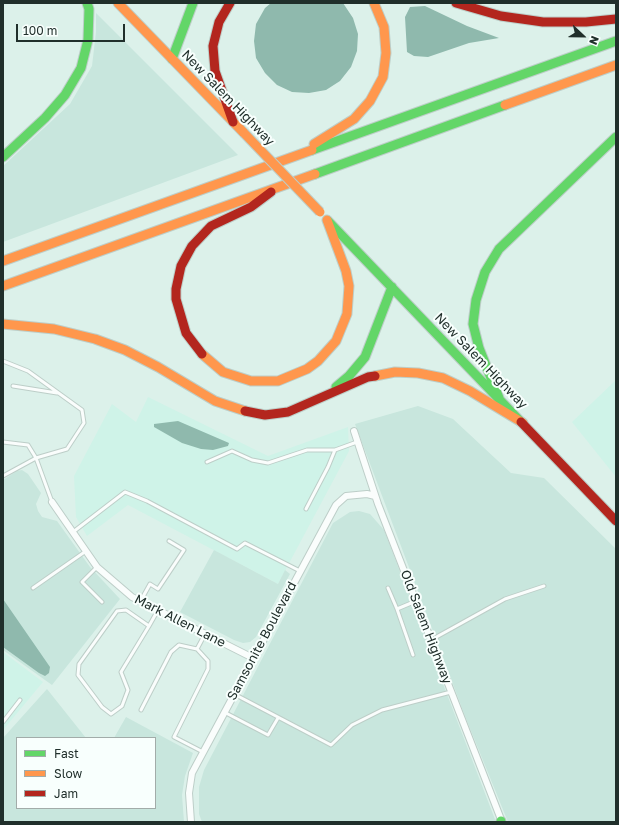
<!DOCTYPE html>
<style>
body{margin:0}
#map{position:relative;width:619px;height:825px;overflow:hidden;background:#dcf1ea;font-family:"Golos Text",sans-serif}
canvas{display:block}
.frame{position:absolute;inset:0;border:4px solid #202f2b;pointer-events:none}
.legend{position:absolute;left:16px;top:737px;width:140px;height:72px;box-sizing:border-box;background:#f8fffd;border:1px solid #a2aca9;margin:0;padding:5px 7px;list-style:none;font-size:12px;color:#202f2b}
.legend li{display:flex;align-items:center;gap:8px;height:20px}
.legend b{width:20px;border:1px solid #a2aca9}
.north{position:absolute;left:563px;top:16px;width:40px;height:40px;-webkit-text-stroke:3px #f8fffd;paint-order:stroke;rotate:112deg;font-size:11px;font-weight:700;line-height:16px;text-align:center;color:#202f2b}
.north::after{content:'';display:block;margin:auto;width:14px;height:18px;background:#202f2b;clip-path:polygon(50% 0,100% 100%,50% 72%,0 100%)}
.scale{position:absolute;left:16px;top:24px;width:109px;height:18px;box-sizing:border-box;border:2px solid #202f2b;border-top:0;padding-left:5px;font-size:12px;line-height:14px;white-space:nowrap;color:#202f2b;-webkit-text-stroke:3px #f8fffd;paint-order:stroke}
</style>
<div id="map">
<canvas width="619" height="825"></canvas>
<div class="frame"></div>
<ul class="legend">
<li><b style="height:5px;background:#63d668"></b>Fast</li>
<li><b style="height:5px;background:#ff974d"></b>Slow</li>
<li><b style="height:5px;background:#b3261e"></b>Jam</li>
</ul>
<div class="north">N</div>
<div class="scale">100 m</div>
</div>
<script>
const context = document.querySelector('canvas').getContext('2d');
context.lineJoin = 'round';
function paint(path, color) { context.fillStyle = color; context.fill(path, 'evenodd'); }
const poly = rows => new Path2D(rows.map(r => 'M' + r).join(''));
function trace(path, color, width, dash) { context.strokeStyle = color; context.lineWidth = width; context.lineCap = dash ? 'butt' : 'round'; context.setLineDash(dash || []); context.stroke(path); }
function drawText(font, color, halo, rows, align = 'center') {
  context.font = font + ' "Golos Text",sans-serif'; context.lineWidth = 4; context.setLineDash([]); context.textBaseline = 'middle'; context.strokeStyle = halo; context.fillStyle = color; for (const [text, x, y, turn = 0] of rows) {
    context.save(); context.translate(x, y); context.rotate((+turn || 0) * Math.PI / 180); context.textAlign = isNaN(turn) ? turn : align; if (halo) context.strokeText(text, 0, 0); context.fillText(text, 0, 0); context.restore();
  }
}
paint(poly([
 [616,380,616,477,572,422],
 [148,397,268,456,348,427,349,451,278,584,128,505,87,536,76,517,74,476,112,404,136,422],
 [3,652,43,682,3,730]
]), '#cff3e8');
paint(poly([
 [96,13,238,155,3,242,3,166,70,104,92,66,96,32],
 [418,406,453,419,511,473,544,478,616,549,616,822,508,822,465,716,355,424],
 [22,470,28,474,41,493,36,504,38,511,42,517,57,521,90,567,120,599,52,685,3,650,3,480,17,471],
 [359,511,370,514,384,530,496,822,202,822,199,814,199,787,204,770,333,523,350,512],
 [214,550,278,584,285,570,290,574,256,637,250,642,243,643,234,640,180,612],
 [47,689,86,738,17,738,17,808,155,808,155,738,114,738,126,717,193,753,185,776,182,795,184,822,3,822,3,738]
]), '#c8e6dd');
paint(poly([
 [271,3,343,3,353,18,358,34,357,51,351,67,340,81,326,90,309,93,292,92,277,85,265,73,256,58,254,41,256,24,265,8],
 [425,6,467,26,499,38,469,43,428,57,414,56,407,52,405,17,410,7],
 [178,421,229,443,228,446,213,450,201,449,182,443,154,427,154,424],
 [3,599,50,667,49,673,45,676,39,673,3,647]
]), '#8fb9ad');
const lane = poly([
 [3,361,28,371,82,410,84,423,67,449,36,458,3,476],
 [13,386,57,393],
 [3,442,28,445,36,458,52,502],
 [207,462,232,451,252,460,268,463,307,450,335,450],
 [306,509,328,467,335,450,357,442],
 [73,532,125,492,147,501,237,549,245,543,300,571],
 [97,567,82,582,102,602],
 [33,588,86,551],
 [388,588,397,609,416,601],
 [140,602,150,584,158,589,184,550,169,541],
 [397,609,413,655],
 [149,626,126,610,117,611,79,664,78,675,102,707,111,714,122,706,128,690,121,672,149,626,158,610],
 [431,640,505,599,544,586],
 [197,649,208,661,208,669,174,737,203,752],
 [234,694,331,745,352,725,382,710,451,692],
 [141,710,171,652,179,645,197,649,205,634],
 [224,712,268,735,278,718],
 [3,722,20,700]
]);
const street = poly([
 [354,431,378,504,502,822],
 [52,502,97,567,132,597,253,658],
 [191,822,189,793,192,773,336,505,346,496,367,494,375,496]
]);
const fast = poly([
 [172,59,193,3],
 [312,150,616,41],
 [3,157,45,118,65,95,81,68,88,40,89,9,87,3],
 [315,174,505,105],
 [328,221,521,422],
 [336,387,349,376,365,357,392,287],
 [499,398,479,348,473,324,476,300,485,272,499,249,616,137],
 [501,821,501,822]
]);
const slow = poly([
 [118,3,244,133],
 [505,105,616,65],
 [314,144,354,119,370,101,383,77,386,53,384,27,374,3],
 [3,261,312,150],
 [3,286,315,174],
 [3,324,54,329,95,339,125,350,158,367,215,401,245,411],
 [202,354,223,372,251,381,278,381,307,369,318,361,336,341,347,314,349,286,346,271,327,220],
 [375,376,395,372,418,373,443,378,470,391,523,423]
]);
const jam = poly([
 [230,3,219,22,213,46,215,71,233,122],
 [456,3,501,16,543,22,586,22,616,19],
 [202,354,186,333,176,299,176,289,181,266,192,246,211,226,251,207,271,192],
 [245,411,265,415,288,412,368,377,375,376],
 [521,422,616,521]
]);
trace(lane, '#bdcec8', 5);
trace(street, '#bdcec8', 8);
trace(fast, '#bdcec8', 11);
trace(slow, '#bdcec8', 11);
trace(jam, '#bdcec8', 11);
trace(lane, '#fafdfc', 3);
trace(street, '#fafdfc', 6);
trace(fast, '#63d668', 9);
trace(slow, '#ff974d', 9);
trace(jam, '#b3261e', 9);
const slowBridge = poly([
 [244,133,320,212]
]);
trace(slowBridge, '#bdcec8', 11, []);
trace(slowBridge, '#ff974d', 9);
drawText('13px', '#202f2b', '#f8fffd', [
 ["New Salem Highway",228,98,46],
 ["New Salem Highway",481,361,46],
 ["Mark Allen Lane",180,621,27],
 ["Old Salem Highway",426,627,69],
 ["Samsonite Boulevard",262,641,-62]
]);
</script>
